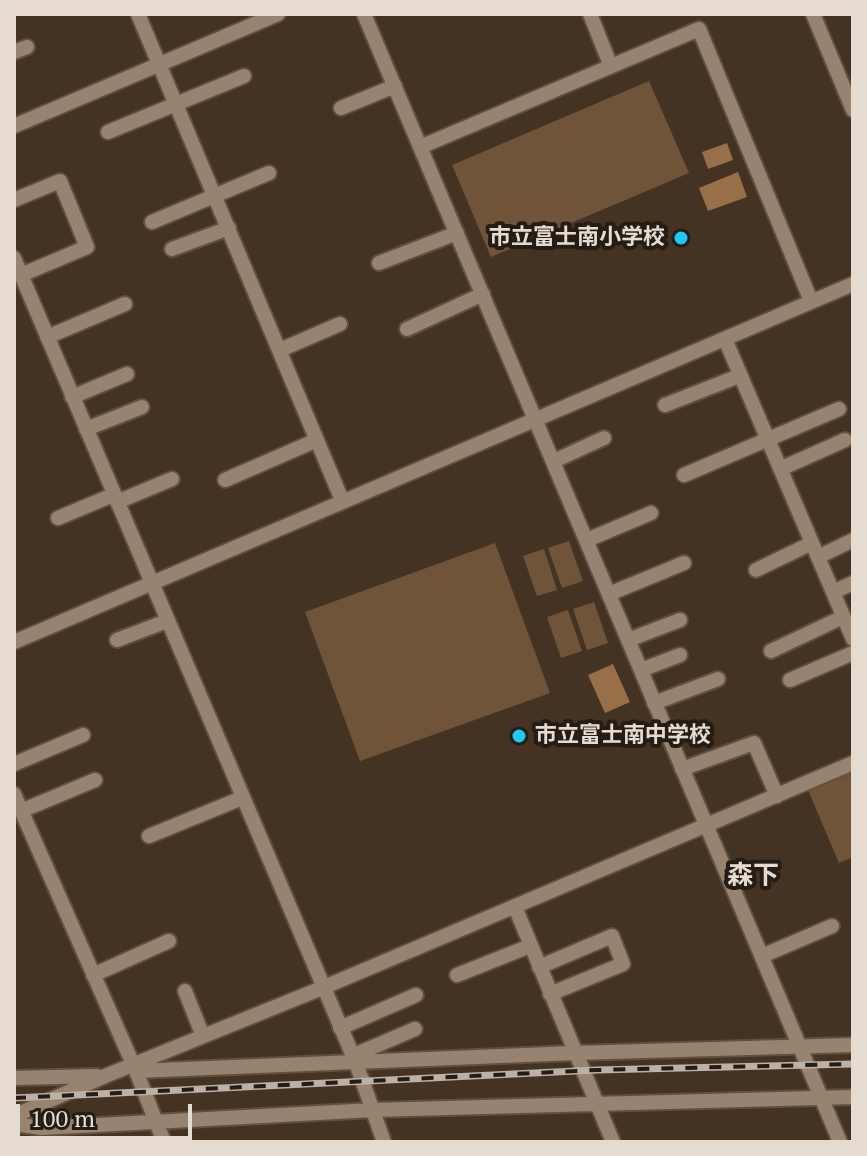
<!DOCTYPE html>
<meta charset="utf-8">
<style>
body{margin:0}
#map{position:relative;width:867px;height:1156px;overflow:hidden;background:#443323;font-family:"PT Serif",serif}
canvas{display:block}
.frame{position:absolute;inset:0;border:16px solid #e6dbd1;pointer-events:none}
.scale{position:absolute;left:16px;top:1104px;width:176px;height:36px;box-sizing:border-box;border:4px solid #e6dbd1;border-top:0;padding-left:10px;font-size:24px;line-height:28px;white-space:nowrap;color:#e6dbd1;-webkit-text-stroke:6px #241c15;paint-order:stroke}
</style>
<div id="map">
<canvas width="867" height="1156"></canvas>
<div class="frame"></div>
<div class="scale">100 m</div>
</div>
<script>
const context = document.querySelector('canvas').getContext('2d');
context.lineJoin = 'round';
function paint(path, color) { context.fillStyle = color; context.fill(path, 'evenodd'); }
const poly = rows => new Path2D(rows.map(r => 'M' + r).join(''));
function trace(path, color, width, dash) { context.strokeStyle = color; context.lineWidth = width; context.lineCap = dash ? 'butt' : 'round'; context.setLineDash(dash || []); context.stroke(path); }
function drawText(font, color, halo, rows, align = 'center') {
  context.font = font + ' "PT Serif","Noto Sans JP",serif'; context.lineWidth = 8; context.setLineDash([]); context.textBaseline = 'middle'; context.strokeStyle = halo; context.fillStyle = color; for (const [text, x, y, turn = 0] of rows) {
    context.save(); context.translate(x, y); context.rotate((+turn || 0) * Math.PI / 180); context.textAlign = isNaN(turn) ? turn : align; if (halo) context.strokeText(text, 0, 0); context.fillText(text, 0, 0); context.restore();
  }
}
paint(poly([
 [649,81,689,173,491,257,452,165],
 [569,541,583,581,562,588,548,548],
 [495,543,550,693,360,761,305,612],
 [544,549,557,590,537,596,523,556],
 [594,602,608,643,587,650,573,609],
 [568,610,582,651,561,658,547,617],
 [853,771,853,857,839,863,808,790]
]), '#6f543a');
paint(poly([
 [727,143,733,160,708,169,702,152],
 [738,172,747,197,708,211,699,188],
 [613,664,630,702,605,713,588,675]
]), '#97704a');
const minor = poly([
 [138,14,342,500],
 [364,14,840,1142],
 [590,14,610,64],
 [813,14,853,110],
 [14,52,27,47],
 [341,108,395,86],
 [14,126,278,14],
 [108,132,244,76],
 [420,147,699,29,811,301],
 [14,200,60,181,87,247,21,275],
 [152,222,269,173],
 [172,249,229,228],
 [14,258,356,1063,384,1142],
 [379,263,457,233],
 [407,329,483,294],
 [47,337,125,304],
 [725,339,853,639],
 [280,350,340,324],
 [72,397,127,374],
 [665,405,739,376],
 [86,429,142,407],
 [554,461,604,438],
 [780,469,845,440],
 [684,475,839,409],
 [225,480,317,440],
 [117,502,172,479],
 [58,518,113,495],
 [587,540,651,513],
 [818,557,853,540],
 [756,570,812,543],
 [833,592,853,583],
 [609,594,684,563],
 [117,640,167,621],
 [628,640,680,620],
 [14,642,853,284],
 [771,651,843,617],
 [641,670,680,655],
 [790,680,853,653],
 [654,703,718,679],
 [14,764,83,735],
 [682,769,754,743,777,796],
 [14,794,136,1071,164,1142],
 [21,811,95,780],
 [149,836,242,798],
 [515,907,613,1142],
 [762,956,832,926],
 [539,967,612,936,623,964,550,994],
 [93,975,169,941],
 [457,975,530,946],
 [185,991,203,1036],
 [340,1028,416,995],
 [352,1056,415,1029],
 [136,1071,574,1053,853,1045],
 [14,1078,97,1076],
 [14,1116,105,1076,322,988,853,763],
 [14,1124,42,1128,373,1110,853,1097]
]);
trace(minor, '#5f5042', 18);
trace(minor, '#988371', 14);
const rail = poly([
 [14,1098,597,1070,853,1064]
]);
trace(rail, '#bdb0a5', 7);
trace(rail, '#241c15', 4, [12]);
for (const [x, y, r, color] of [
 [681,238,8,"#1cc9fc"],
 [519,736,8,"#1cc9fc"]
]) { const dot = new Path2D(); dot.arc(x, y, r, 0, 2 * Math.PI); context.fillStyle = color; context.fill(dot); trace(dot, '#241c15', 3); }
drawText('bold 22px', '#e6dbd1', '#241c15', [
 ["市立富士南小学校",665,238],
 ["市立富士南中学校",535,736,"left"]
], 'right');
drawText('bold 26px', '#e6dbd1', '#241c15', [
 ["森下",753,877]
]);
</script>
